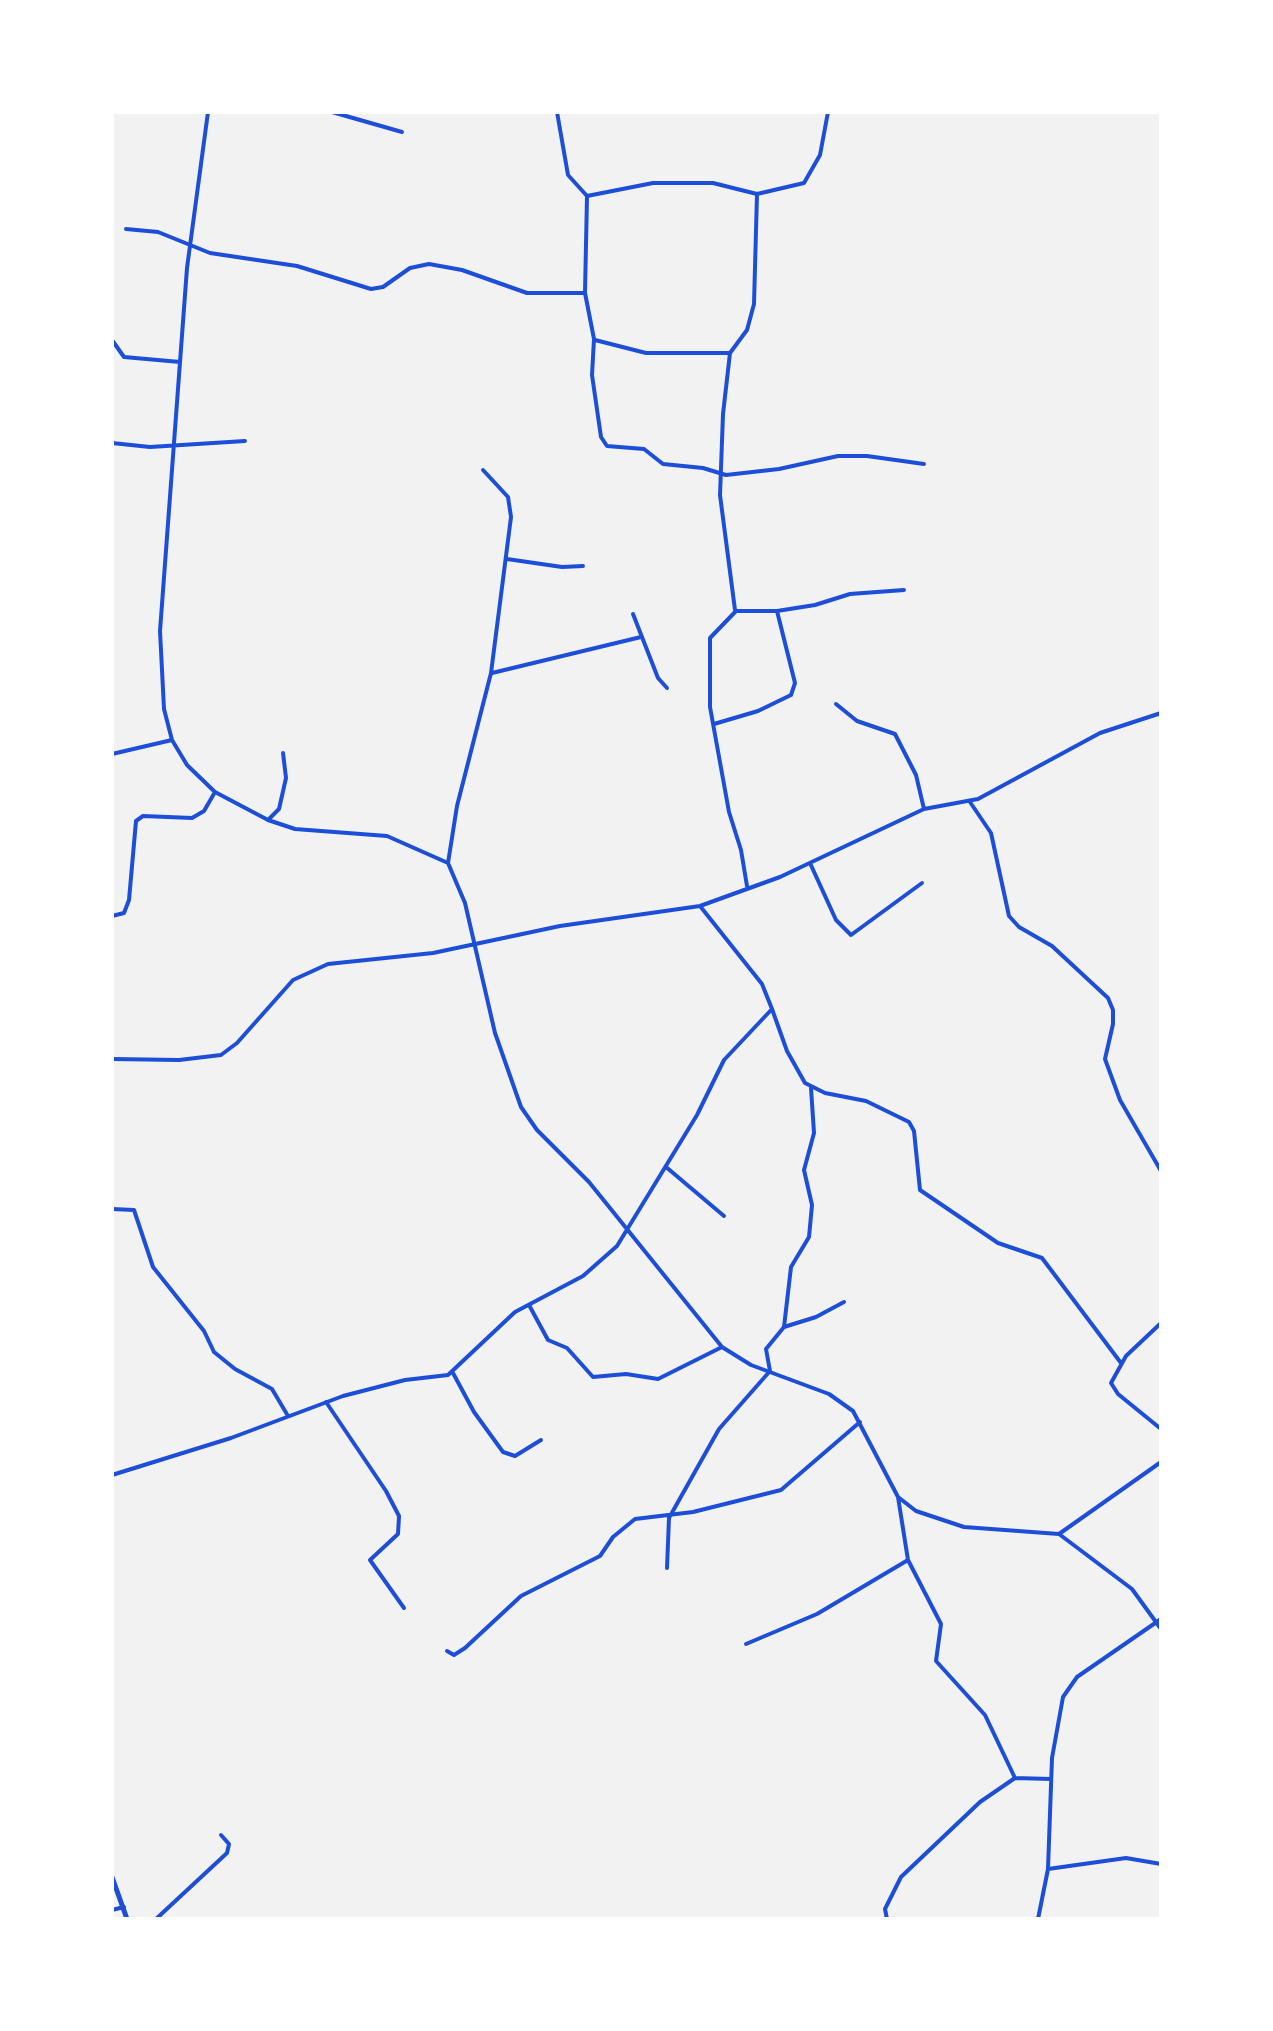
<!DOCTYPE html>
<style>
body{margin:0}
#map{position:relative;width:1273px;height:2031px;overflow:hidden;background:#f2f2f2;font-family:"Exo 2",sans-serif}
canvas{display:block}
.frame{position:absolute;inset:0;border:114px solid #fff;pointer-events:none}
</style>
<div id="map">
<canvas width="1273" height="2031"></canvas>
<div class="frame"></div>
</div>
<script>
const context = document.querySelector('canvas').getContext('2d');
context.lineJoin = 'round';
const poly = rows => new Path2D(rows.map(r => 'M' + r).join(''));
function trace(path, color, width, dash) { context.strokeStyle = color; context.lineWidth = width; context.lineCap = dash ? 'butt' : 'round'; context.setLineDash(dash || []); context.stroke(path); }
trace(poly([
 [208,112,187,268,160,631,164,709,172,740,187,765,215,792,268,820,295,829,387,836,448,863,465,903,495,1033,521,1107,537,1130,589,1182,722,1347,751,1365,829,1394,853,1411,898,1497,916,1511,964,1527,1059,1534,1161,1462],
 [332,112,402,132],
 [557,112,568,175,587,196],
 [828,112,820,155,804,183,757,194,713,183,653,183,587,196,585,293,594,339,592,375,601,437,607,446,644,449,663,464,703,468,726,475,779,469,838,456,867,456,924,464],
 [126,229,158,232,210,253,297,266,371,289,383,287,410,268,429,264,462,270,527,293,585,293],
 [112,340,124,357,180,362],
 [595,340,646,353,730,353],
 [112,443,150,447,245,441],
 [507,559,562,567,583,566],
 [735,610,720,495,723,414,730,353,747,330,754,304,757,194],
 [633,614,658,678,667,688],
 [492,673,641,637],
 [836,704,857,721,895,734,916,775,924,809],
 [714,724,758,711,791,695,795,683,777,611],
 [112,754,172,740],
 [970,802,991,833,1009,916,1019,927,1052,946,1108,998,1113,1010,1113,1024,1105,1059,1120,1100,1161,1171],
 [268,820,279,809,286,778,283,753],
 [448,863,457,806,491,673,511,517,508,497,483,470],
 [810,863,836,920,851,935,922,883],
 [747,886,741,850,729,812,710,707,710,638,736,611,777,611,815,605,850,594,904,590],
 [112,916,124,913,129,900,136,821,143,816,192,818,204,811,215,792],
 [772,1009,787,1051,805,1083,825,1093,866,1101,909,1122,914,1131,920,1190,998,1243,1042,1258,1121,1363],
 [112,1059,179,1060,221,1055,237,1043,293,980,328,964,433,953,560,926,700,906,780,877,924,809,978,799,1100,733,1161,713],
 [666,1167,724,1216],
 [112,1209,134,1210,153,1267,204,1331,214,1352,235,1369,272,1389,288,1416],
 [529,1305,548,1340,567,1348,593,1377,626,1374,658,1379,722,1347],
 [1161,1323,1126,1356,1111,1383,1118,1394,1161,1429],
 [784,1327,816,1317,844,1302],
 [453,1373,474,1412,503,1452,515,1456,541,1440],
 [326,1402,386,1491,399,1516,398,1534,370,1560,404,1608],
 [112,1475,231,1438,343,1396,405,1380,448,1375,515,1312,583,1276,617,1246,697,1115,724,1060,772,1009,762,984,700,906],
 [898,1497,908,1560,941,1624,936,1661,985,1715,1015,1778],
 [1059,1534,1132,1589,1161,1629],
 [667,1568,669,1518,719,1429,770,1371,766,1349,784,1327,791,1267,809,1237,812,1205,804,1170,814,1133,811,1088],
 [746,1644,817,1614,908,1560],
 [447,1651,454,1655,465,1648,521,1596,600,1556,613,1537,635,1519,693,1512,781,1490,860,1422],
 [1048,1869,1126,1858,1161,1864],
 [112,1910,124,1907],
 [156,1919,227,1853,229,1844,221,1835],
 [887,1919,885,1909,901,1877,980,1802,1015,1778,1051,1779],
 [1038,1919,1048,1869,1052,1758,1063,1697,1077,1677,1161,1619]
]), '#1d4ed8', 4);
trace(poly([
 [112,1877,127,1919]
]), '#1d4ed8', 5);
</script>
